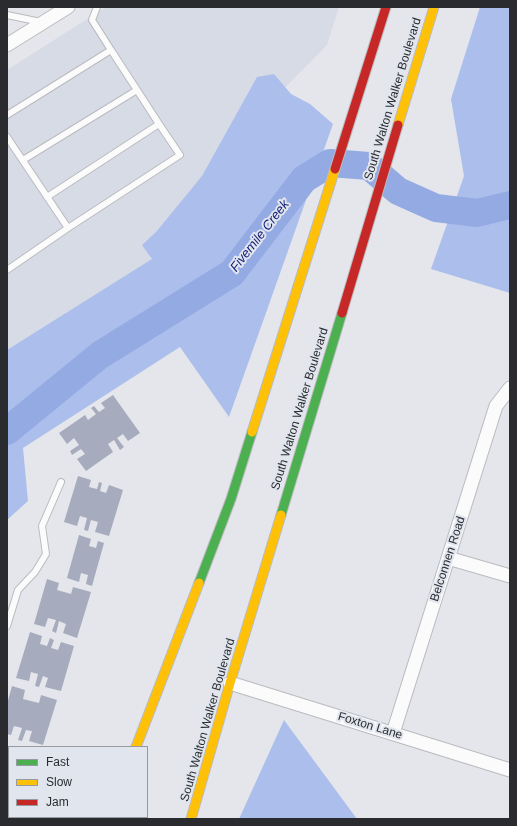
<!DOCTYPE html>
<style>
body{margin:0}
#map{position:relative;width:517px;height:826px;overflow:hidden;background:#e4e6eb;font-family:Helvetica,sans-serif}
canvas{display:block}
.frame{position:absolute;inset:0;border:8px solid #292b2e;pointer-events:none}
.legend{position:absolute;left:8px;top:746px;width:140px;height:72px;box-sizing:border-box;background:#e1e5ee;border:1px solid #979ba1;margin:0;padding:5px 7px;list-style:none;font-size:12px;color:#292b2e}
.legend li{display:flex;align-items:center;gap:8px;height:20px}
.legend b{width:20px;border:1px solid #979ba1}
</style>
<div id="map">
<canvas width="517" height="826"></canvas>
<div class="frame"></div>
<ul class="legend">
<li><b style="height:5px;background:#4caf50"></b>Fast</li>
<li><b style="height:5px;background:#ffc107"></b>Slow</li>
<li><b style="height:5px;background:#c62828"></b>Jam</li>
</ul>
</div>
<script>
const context = document.querySelector('canvas').getContext('2d');
context.lineJoin = 'round';
function paint(path, color) { context.fillStyle = color; context.fill(path, 'evenodd'); }
const poly = rows => new Path2D(rows.map(r => 'M' + r).join(''));
function trace(path, color, width, dash) { context.strokeStyle = color; context.lineWidth = width; context.lineCap = dash ? 'butt' : 'round'; context.setLineDash(dash || []); context.stroke(path); }
function drawText(font, color, halo, rows, align = 'center') {
  context.font = font + ' Helvetica,sans-serif'; context.lineWidth = 4; context.setLineDash([]); context.textBaseline = 'middle'; context.strokeStyle = halo; context.fillStyle = color; for (const [text, x, y, turn = 0] of rows) {
    context.save(); context.translate(x, y); context.rotate((+turn || 0) * Math.PI / 180); context.textAlign = isNaN(turn) ? turn : align; if (halo) context.strokeText(text, 0, 0); context.fillText(text, 0, 0); context.restore();
  }
}
paint(poly([
 [106,7,339,7,327,45,270,103,212,295,7,448,7,70]
]), '#d7dbe6');
paint(poly([
 [480,7,510,7,510,293,431,269,464,176,451,99],
 [274,74,291,94,310,104,333,124,229,417,180,347,23,448,28,501,7,520,7,350,152,259,142,245,156,232,202,176,257,77],
 [284,720,357,819,239,819]
]), '#acbeec');
trace(poly([
 [7,431,100,355,232,273,304,179,330,163,369,166,398,191,436,208,477,213,510,205]
]), '#94aae3', 28);
paint(poly([
 [113,395,140,433,128,441,123,434,117,438,124,447,120,450,114,440,108,444,113,452,86,471,77,459,85,454,81,449,72,455,70,451,79,445,74,438,67,444,59,433,85,415,88,420,96,414,91,408,94,406,99,412,105,408,101,403],
 [78,476,91,480,89,487,97,489,99,482,102,483,100,491,106,493,109,485,123,490,109,536,95,532,98,522,91,520,88,531,84,530,87,518,80,516,77,526,64,522],
 [79,535,91,539,89,546,96,548,98,541,104,543,92,586,86,584,88,575,81,573,79,582,67,578],
 [47,579,59,583,57,590,71,594,73,587,91,592,77,638,63,633,66,624,59,621,56,633,52,631,56,620,48,618,45,627,34,624],
 [30,632,42,636,40,644,47,646,50,638,54,640,51,648,58,650,61,642,74,646,61,691,45,687,48,678,43,676,39,687,35,686,38,674,31,672,29,681,16,678],
 [12,686,25,690,23,699,39,703,41,695,57,700,43,745,29,741,32,731,26,730,22,741,18,740,22,728,14,726,11,735,7,734,7,704],
 [7,752,9,753,9,784,7,787],
 [9,804,9,817,21,817,20,819,7,819,7,810]
]), '#a6acbd');
const lane = poly([
 [7,15,41,22],
 [7,115,111,50,92,20,97,7],
 [7,137,68,228,7,270],
 [23,160,137,90,111,50],
 [47,197,159,124,137,90],
 [68,228,180,155,159,124],
 [7,626,18,590,35,572,46,554,42,526,61,482]
]);
const street = poly([
 [7,45,68,7],
 [448,558,510,576],
 [230,683,510,770],
 [393,733,496,406,510,388]
]);
const fast = poly([
 [281,515,342,313],
 [199,583,231,499,252,432]
]);
const slow = poly([
 [398,125,434,7],
 [252,432,335,169],
 [136,747,199,583],
 [108,819,109,817],
 [191,819,230,683,281,515]
]);
const jam = poly([
 [335,169,386,7],
 [342,313,398,125]
]);
trace(lane, '#babbbf', 8);
trace(street, '#babbbf', 15);
trace(fast, '#babbbf', 11);
trace(slow, '#babbbf', 11);
trace(jam, '#babbbf', 11);
trace(lane, '#fbfbfc', 6);
trace(street, '#fbfbfc', 13);
trace(fast, '#4caf50', 9);
trace(slow, '#ffc107', 9);
trace(jam, '#c62828', 9);
drawText('12px', '#292b2e', '#e1e5ee', [
 ["South Walton Walker Boulevard",393,99,-73],
 ["South Walton Walker Boulevard",300,409,-73],
 ["Belconnen Road",448,559,-72],
 ["South Walton Walker Boulevard",208,720,-74],
 ["Foxton Lane",370,726,17]
]);
drawText('italic 13px', '#0e1b77', '#e1e5ee', [
 ["Fivemile Creek",260,236,-52]
]);
</script>
